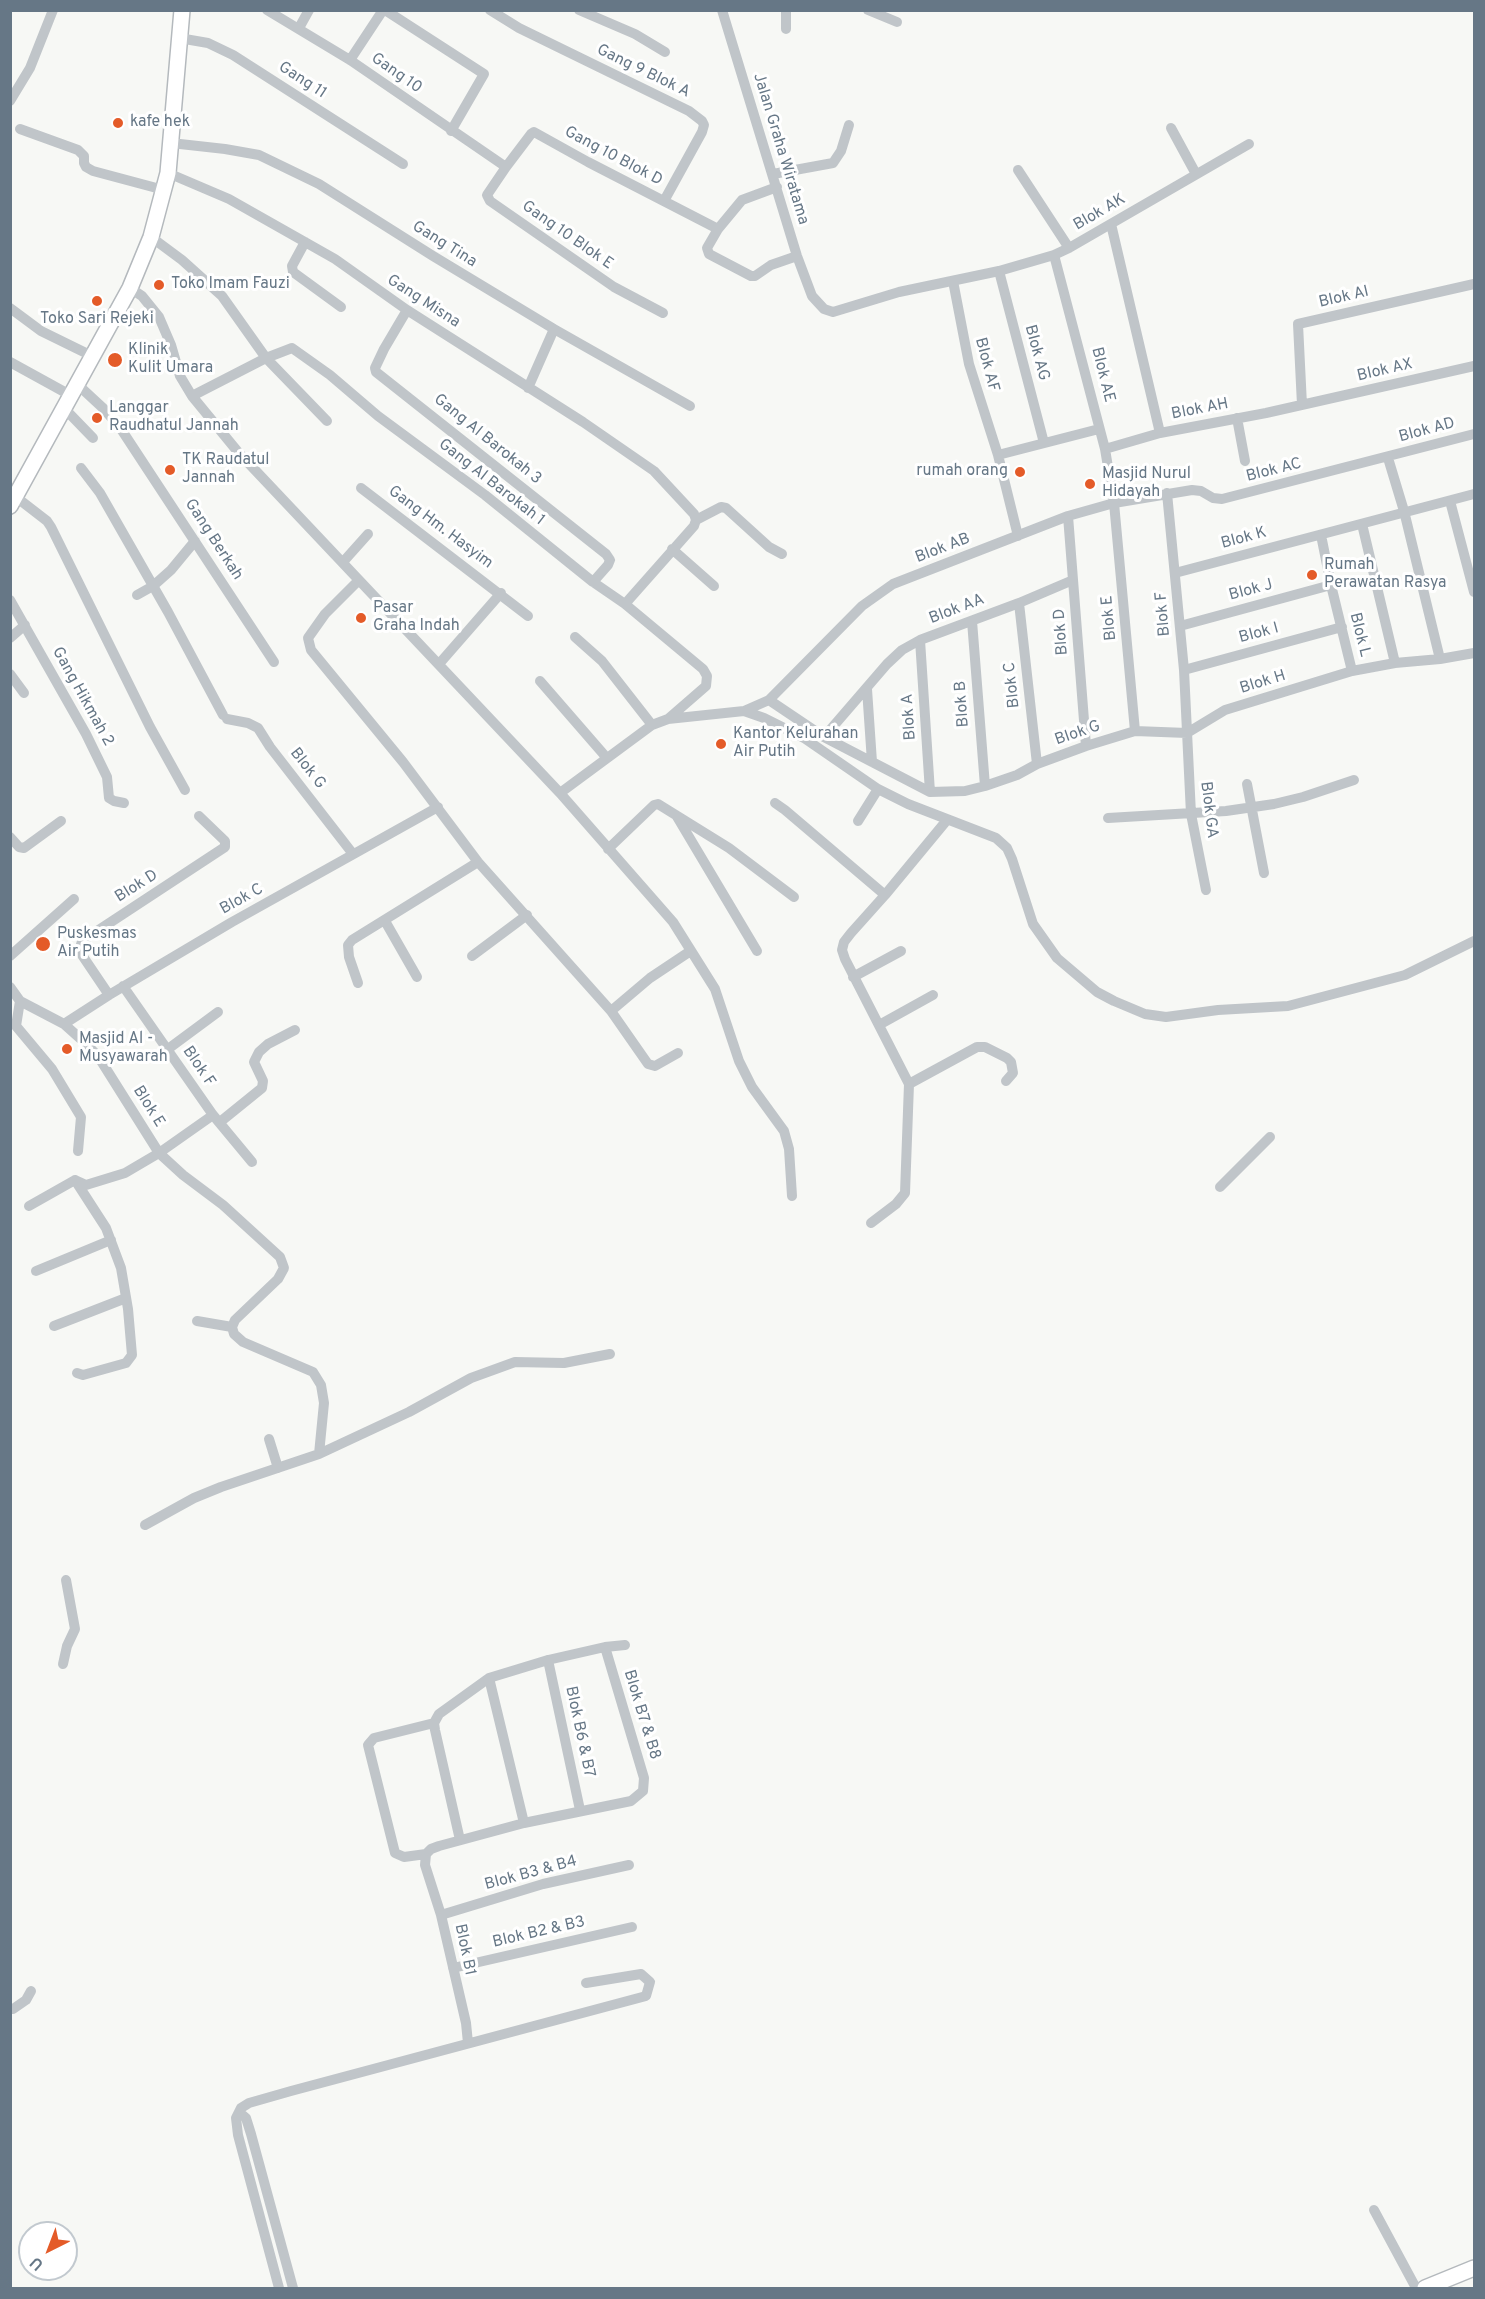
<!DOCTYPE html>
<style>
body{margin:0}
#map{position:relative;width:1485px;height:2299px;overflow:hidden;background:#f7f8f5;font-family:Overpass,sans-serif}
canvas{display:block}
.frame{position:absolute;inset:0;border:12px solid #667786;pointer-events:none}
.north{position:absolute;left:18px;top:2221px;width:60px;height:60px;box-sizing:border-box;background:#fff;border:2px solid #c2c9cf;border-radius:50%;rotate:222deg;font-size:16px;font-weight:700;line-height:24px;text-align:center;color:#667786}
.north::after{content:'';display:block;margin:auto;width:21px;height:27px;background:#e45b28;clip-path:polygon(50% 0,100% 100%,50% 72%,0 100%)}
</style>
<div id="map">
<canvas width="1485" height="2299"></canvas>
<div class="frame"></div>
<div class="north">U</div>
</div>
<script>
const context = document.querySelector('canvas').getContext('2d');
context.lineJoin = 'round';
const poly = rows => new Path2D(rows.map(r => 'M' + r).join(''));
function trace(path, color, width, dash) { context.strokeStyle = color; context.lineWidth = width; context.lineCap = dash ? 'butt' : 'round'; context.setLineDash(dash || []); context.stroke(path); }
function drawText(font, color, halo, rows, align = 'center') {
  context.font = font + ' Overpass,sans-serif'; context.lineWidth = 6; context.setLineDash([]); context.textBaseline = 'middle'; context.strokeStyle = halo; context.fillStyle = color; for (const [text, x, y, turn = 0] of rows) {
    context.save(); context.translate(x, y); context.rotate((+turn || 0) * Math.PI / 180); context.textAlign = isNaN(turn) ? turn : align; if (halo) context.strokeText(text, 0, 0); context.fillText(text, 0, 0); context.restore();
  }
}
const primary = poly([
 [10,506,130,288,151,237,168,173,182,10],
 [1425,2288,1474,2268]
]);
trace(primary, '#b4b9bd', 18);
trace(poly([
 [267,10,350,60,506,167],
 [385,10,484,74,451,131],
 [490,10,519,28,689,111,702,121,704,125,702,132,664,201],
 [579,10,635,34,665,52],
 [722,10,797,256,812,296,824,309,833,312,899,292,999,271,1054,255,1069,248,1249,144],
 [868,10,897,22],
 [299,28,309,10],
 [786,29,786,10],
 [179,38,208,43,233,55,403,164],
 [350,60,383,10],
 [10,101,30,68,53,10],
 [1171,128,1196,174],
 [20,129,78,150,84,156,84,163,86,167,93,171,164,190],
 [171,143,225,149,259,155,319,184,433,256,554,329,690,406],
 [1018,170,1069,248],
 [168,173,229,199,335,259,407,310,583,422,654,471,694,514,696,520,694,526,625,604],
 [773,174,833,163,841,151,849,125],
 [777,187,742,200,718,229,707,248,709,254,751,276,755,276,771,265,797,256],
 [1111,224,1160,433],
 [151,237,182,260,222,296,266,358,327,421],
 [305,242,292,266,293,272,341,307],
 [1054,255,1105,449,1114,503,1135,731],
 [999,271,1044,443],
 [953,281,969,364,998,455,1018,536],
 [130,288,142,296,159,317,171,345,180,376,192,396,238,452,560,793,652,725,668,719,744,711,769,700,824,737,930,792,965,791,985,786,1017,775,1037,764,1086,746,1135,731,1187,733],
 [10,308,41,331,92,356],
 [407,310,384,349,375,368,376,372,606,554,610,560,608,565,593,582],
 [663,313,614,287,490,201,487,195,506,167,531,134,534,132,588,162,718,229],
 [10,362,70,395],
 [77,384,104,409,121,429,274,662],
 [528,388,554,329],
 [192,396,266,358,292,348,330,375,378,416,485,495,593,582,625,604,703,669,707,676,706,686,668,719],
 [1302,405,1298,324,1474,284],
 [63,407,93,438],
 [1237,418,1245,461],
 [1105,449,1160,433,1266,413,1474,366],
 [998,455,1099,429],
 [1388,458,1404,511,1440,659],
 [81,468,100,493,168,612,223,715],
 [361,488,528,616],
 [1167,493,1184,670,1191,814,1206,890],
 [16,497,47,521,51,527,150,727,185,790],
 [1450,501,1474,592],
 [1068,516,1086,746],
 [696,520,721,507,726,508,769,547,782,554],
 [1362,524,1395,663],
 [1321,535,1331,585,1352,671],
 [672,549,714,586],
 [343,562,368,534],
 [1175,573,1474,494],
 [359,580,325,614,308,638,311,650,403,762,478,862,611,1011,648,1064,655,1066,678,1053],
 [137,595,153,586,171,570,195,541],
 [10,600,86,734,107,777,109,798,114,801,124,803],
 [1019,603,1037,764],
 [972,621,985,786],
 [1180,626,1331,585],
 [575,637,602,661,652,725],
 [10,638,25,625],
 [920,640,930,792],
 [439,664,501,593],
 [1184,670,1342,627],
 [10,674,24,693],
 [540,681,606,757],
 [867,689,872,762],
 [769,700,862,606,893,584,1068,516,1114,503,1192,490,1201,491,1213,498,1222,499,1474,434],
 [744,711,764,718,804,738,878,789,908,804,996,838,1007,848,1012,859,1033,924,1057,958,1097,992,1114,1001,1145,1014,1166,1017,1218,1010,1288,1006,1405,975,1474,941],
 [227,719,248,723,258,728,270,747,353,854],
 [1187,733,1225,710,1352,671,1395,663,1440,659,1474,653],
 [824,737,887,664,902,650,920,640,1019,603,1073,580],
 [1247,784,1264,873],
 [560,793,673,922,715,989,739,1061,752,1087,784,1131,789,1149,792,1196],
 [775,803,785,810,885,895],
 [676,815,757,951],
 [1108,818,1226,811,1274,804,1303,797,1354,780],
 [947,820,885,895,851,933,844,942,842,950,845,959,909,1084,977,1047,985,1047,1007,1058,1011,1062,1013,1073,1006,1081],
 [858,821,878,789],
 [10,837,19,847,24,848,61,821],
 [608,849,654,805,658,804,729,848,794,897],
 [385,921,417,977],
 [10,956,74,899],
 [472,956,527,915],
 [853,977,901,951],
 [358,983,349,957,348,945,352,940,478,862],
 [123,986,213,1115,252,1162],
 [10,987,20,1001,64,1024,83,1041,98,1056,159,1153,183,1175,223,1205,280,1257,284,1268,278,1279,235,1320,232,1327,234,1334,243,1342,313,1372,321,1385,324,1403,319,1454],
 [109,995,82,955,80,948,82,941,225,847,225,841,199,816],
 [20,1001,16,1026,52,1069,81,1117,78,1151],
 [611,1011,650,978,689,952],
 [64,1024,109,995,232,922,438,807],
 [879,1025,933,995],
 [168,1049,218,1012],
 [220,1122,262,1088,263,1081,254,1062,259,1052,268,1044,295,1030],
 [75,1180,106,1228,121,1268,128,1309,132,1355,126,1363,83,1375,77,1373],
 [75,1180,86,1185,125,1173,159,1153,213,1115],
 [1220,1187,1270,1137],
 [29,1206,75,1180],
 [871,1223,896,1204,905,1193,909,1084],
 [36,1271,111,1240],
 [197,1321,232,1327],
 [54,1326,126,1298],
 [269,1439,278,1468],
 [145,1525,194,1498,221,1487,319,1454,409,1412,471,1378,515,1362,564,1363,610,1354],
 [548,1660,580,1810],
 [63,1664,67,1646,75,1629,66,1580],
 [489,1678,524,1823],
 [460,1840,435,1730,434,1723,439,1714,489,1678,548,1660,605,1647,625,1645],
 [426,1854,404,1857,395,1853,368,1745,374,1738,434,1723],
 [441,1915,543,1884,629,1865],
 [453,1968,632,1927],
 [13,2009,26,2000,31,1991],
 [468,2043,466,2023,441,1915,425,1865,426,1854,431,1849,439,1846,524,1823,631,1801,643,1791,644,1778,605,1647],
 [239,2112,246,2118,251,2134,293,2288],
 [1374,2210,1416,2288],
 [279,2288,238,2135,236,2118,241,2108,249,2103,291,2091,646,1996,650,1982,641,1974,586,1983]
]), '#c0c5c9', 10);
trace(primary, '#fff', 15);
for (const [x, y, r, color] of [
 [118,123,6,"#e45b28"],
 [159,285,6,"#e45b28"],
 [97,301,6,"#e45b28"],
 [115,360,8,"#e45b28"],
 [97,418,6,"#e45b28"],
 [170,470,6,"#e45b28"],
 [1020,472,6,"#e45b28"],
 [1090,484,6,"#e45b28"],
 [1312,575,6,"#e45b28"],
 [361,618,6,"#e45b28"],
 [721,744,6,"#e45b28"],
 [43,944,8,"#e45b28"],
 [67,1049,6,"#e45b28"]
]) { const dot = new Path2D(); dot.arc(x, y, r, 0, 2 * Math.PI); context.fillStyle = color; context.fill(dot); trace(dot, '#fff', 2); }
drawText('16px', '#667786', '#fff', [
 ["Gang 9 Blok A",643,72,26],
 ["Gang 10",396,74,35],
 ["Gang 11",302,81,33],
 ["Jalan Graha Wiratama",780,149,73],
 ["Gang 10 Blok D",613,157,28],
 ["Blok AK",1100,213,-30],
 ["Gang 10 Blok E",567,236,35],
 ["Gang Tina",444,245,32],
 ["Blok AI",1344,298,-13],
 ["Gang Misna",423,302,33],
 ["Blok AG",1036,353,75],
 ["Blok AF",986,365,75],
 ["Blok AX",1385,371,-13],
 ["Blok AE",1102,375,76],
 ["Blok AH",1200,410,-11],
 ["Blok AD",1427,431,-15],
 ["Gang Al Barokah 3",487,440,39],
 ["Blok AC",1274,471,-14],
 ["Gang Al Barokah 1",491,483,38],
 ["Gang Hm. Hasyim",440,528,37],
 ["Blok K",1244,539,-15],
 ["Gang Berkah",213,540,57],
 ["Blok AB",943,549,-21],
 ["Blok J",1251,591,-15],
 ["Blok AA",957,610,-21],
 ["Blok F",1164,614,-95],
 ["Blok E",1110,618,-95],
 ["Blok D",1062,632,-94],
 ["Blok I",1259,634,-15],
 ["Blok L",1359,635,76],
 ["Blok H",1263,683,-17],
 ["Blok C",1013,685,-96],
 ["Gang Hikmah 2",82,697,61],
 ["Blok B",963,704,-94],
 ["Blok A",910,717,-94],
 ["Blok G",1078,734,-19],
 ["Blok G",307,769,52],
 ["Blok GA",1208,810,83],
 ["Blok D",137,887,-32],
 ["Blok C",242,900,-29],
 ["Blok F",198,1067,56],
 ["Blok E",148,1107,58],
 ["Blok B7 & B8",641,1715,73],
 ["Blok B6 & B7",579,1732,78],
 ["Blok B3 & B4",531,1874,-15],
 ["Blok B2 & B3",539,1933,-13],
 ["Blok B1",464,1950,78]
]);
drawText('16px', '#667786', '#fff', [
 ["kafe hek",130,123],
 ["Toko Imam Fauzi",171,285],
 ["Toko Sari Rejeki",97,320,"center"],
 ["Klinik",128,351],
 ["Kulit Umara",128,369],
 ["Langgar",109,409],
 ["Raudhatul Jannah",109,427],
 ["TK Raudatul",182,461],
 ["Jannah",182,479],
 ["rumah orang",1008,472,"right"],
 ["Masjid Nurul",1102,475],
 ["Hidayah",1102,493],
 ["Rumah",1324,566],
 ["Perawatan Rasya",1324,584],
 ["Pasar",373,609],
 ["Graha Indah",373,627],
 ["Kantor Kelurahan",733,735],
 ["Air Putih",733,753],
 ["Puskesmas",57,935],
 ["Air Putih",57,953],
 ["Masjid Al -",79,1040],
 ["Musyawarah",79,1058]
], 'left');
</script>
